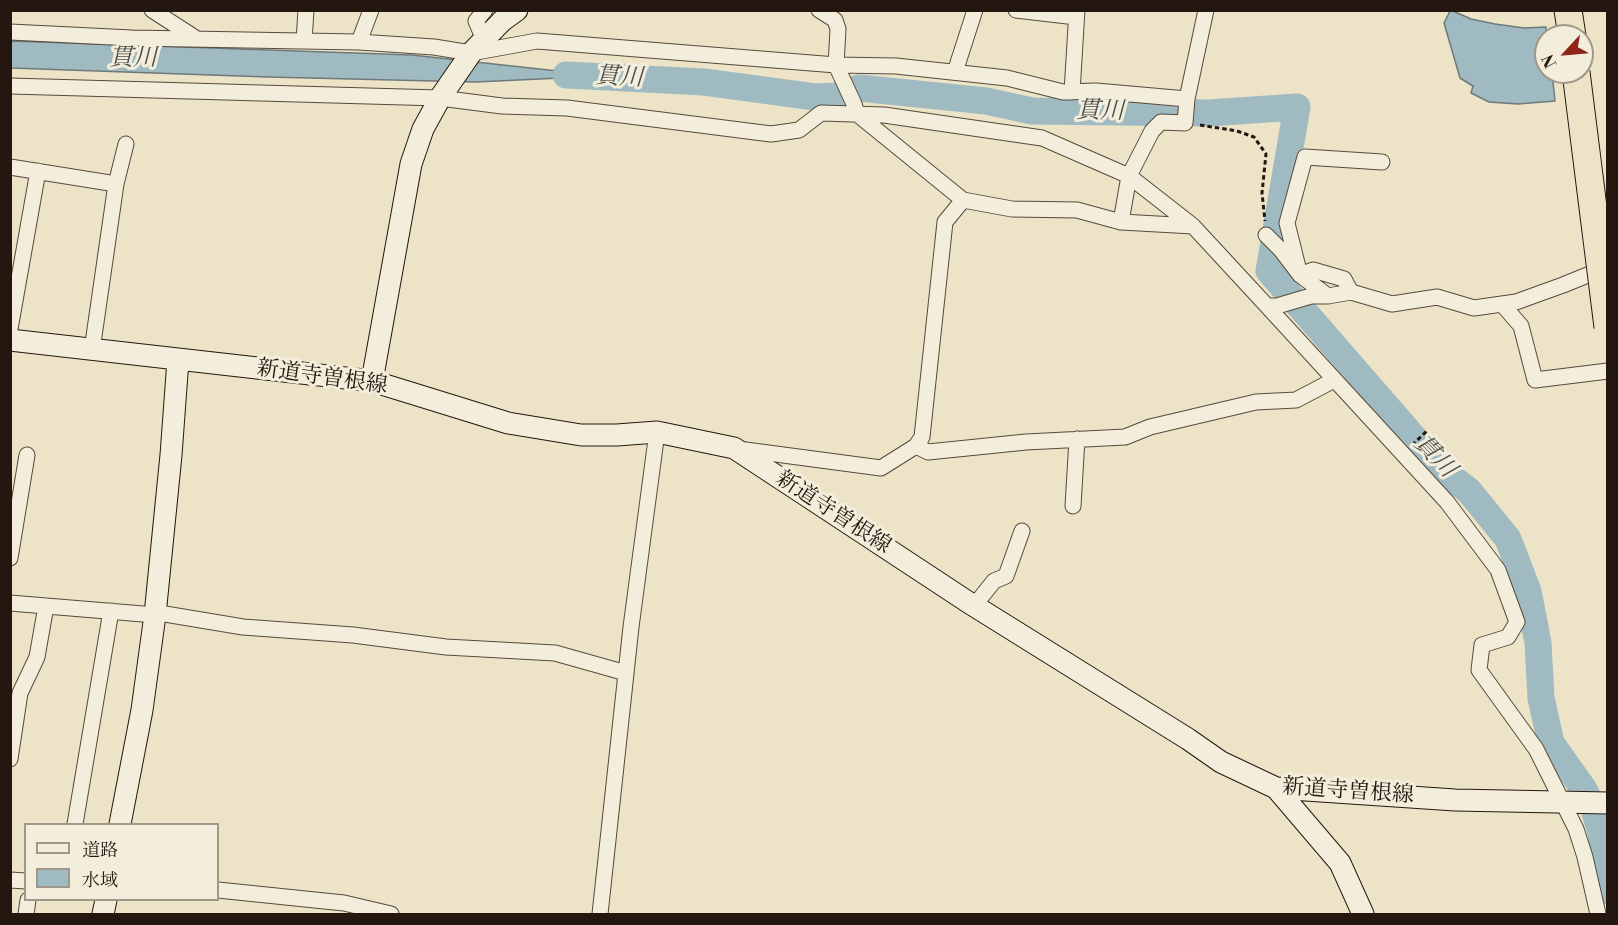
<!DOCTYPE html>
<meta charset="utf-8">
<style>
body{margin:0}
#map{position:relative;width:1618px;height:925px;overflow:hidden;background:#ede3c7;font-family:"Libre Bodoni","Noto Serif JP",serif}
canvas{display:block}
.frame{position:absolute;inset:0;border:12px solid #241710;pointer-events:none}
.legend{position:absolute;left:24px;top:823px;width:195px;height:78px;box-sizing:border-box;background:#f3eddb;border:2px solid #a0978a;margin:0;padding:8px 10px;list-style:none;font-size:18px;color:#241710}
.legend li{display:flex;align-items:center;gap:12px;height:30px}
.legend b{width:30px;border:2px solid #a0978a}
.north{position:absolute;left:1534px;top:24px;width:60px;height:60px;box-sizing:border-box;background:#f3eddb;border:2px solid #a0978a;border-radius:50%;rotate:244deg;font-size:16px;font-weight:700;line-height:24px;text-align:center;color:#241710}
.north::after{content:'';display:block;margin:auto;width:21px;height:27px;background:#8f2418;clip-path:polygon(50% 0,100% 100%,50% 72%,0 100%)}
</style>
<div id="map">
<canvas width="1618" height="925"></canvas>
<div class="frame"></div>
<ul class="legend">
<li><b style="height:8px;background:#f3eddb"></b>道路</li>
<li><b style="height:16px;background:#9fbbc1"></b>水域</li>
</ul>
<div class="north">N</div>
</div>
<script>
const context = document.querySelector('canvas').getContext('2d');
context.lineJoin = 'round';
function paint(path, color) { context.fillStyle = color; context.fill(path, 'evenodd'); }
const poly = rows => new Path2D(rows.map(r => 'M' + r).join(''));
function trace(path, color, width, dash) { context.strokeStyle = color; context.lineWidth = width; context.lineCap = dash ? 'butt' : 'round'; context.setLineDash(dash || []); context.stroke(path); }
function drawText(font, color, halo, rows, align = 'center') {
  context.font = font + ' "Libre Bodoni","Noto Serif JP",serif'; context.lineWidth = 6; context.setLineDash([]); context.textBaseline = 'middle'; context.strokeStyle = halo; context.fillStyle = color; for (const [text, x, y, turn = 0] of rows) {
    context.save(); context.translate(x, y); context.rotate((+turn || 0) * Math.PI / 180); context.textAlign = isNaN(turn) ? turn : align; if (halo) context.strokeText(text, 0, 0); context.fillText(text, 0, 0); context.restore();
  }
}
const water = poly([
 [1453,11,1471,19,1495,24,1524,28,1546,27,1546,72,1552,72,1555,101,1518,104,1489,102,1471,93,1473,86,1460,78,1444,23,1450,11,1453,11],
 [11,41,412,55,603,76,476,82,268,77,11,68,11,41]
]);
paint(water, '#9fbbc1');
trace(water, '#6e797a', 1.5);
trace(poly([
 [566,75,704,82,815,97,836,96,859,88,986,101,1032,111,1208,113,1297,107,1269,271,1442,470,1469,491,1508,539,1528,591,1538,643,1541,698,1551,743,1583,788,1594,809,1601,833,1608,891]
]), '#9fbbc1', 27);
const street = poly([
 [152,10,197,39],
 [819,10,835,20,838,29,836,65,854,104,857,114,963,200,1012,209,1077,210,1121,222,1193,226,1267,306,1277,306,1311,296,1328,296,1351,292,1392,304,1437,297,1474,308,1516,302,1563,285,1605,268],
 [1016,10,1076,17],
 [10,32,132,38,359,42,434,47,471,53,537,41,836,65,896,66,1007,78,1063,92,1096,91,1187,99],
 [484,40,476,21,485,10],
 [304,41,306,10],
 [359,42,371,10],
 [955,72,975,10],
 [10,86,440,98,502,106,567,108,771,134,799,130,821,113,884,115,1042,138,1129,176,1193,226],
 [1072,92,1077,10],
 [10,167,116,184,92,350],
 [116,184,126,144],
 [1121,222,1129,176,1152,131,1161,122,1185,123,1187,99,1206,10],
 [1266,235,1281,250,1300,275,1328,296],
 [1351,292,1344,279,1313,270,1300,275,1287,223,1305,157,1382,162],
 [1502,304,1521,326,1535,380,1608,371],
 [1267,306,1447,502,1498,570,1517,622,1508,637,1482,645,1479,670,1536,749,1576,829,1585,857,1598,914],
 [10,329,38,171],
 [916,446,928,452,1026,442,1125,437,1150,427,1256,402,1296,400,1334,380],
 [738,449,881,468,916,446,922,437,945,222,963,200],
 [1073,506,1077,439],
 [10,558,27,455],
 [10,603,155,615,165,614,243,627,353,635,446,647,555,653,626,673],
 [974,606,994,581,1006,576,1022,531],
 [10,759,20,693,37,657,46,606],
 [75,824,111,611],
 [10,880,26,881],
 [218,890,344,903,391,914],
 [26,914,28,900],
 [600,914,631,627,657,432]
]);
const secondary = poly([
 [10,340,372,381,508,423,581,435,617,435,657,432,734,448,968,602,1188,739,1221,762,1276,788,1455,800,1608,803],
 [372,381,411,164,423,129,440,98,471,53,502,21,517,10],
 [1276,788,1340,863,1363,914],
 [120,824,142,710,155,615,171,455,178,360],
 [103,914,106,900]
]);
const highway = poly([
 [1568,10,1572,36]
]);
trace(street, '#564a3e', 17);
trace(secondary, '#241710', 23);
trace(highway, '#241710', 29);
trace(poly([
 [1200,125,1237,131,1254,137,1266,154,1262,193,1265,221],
 [1412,445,1428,430]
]), '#241710', 3, [4.5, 3]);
trace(street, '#f3eddb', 15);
trace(secondary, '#f3eddb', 21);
trace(highway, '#ede3c7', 27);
const highwayBridge = poly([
 [1576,72,1608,327]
]);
trace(highwayBridge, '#241710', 29, []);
trace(highwayBridge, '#ede3c7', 27);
drawText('22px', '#241710', '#f3eddb', [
 ["新道寺曽根線",322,378,8],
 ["新道寺曽根線",833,513,33],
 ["新道寺曽根線",1348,792,4]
]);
drawText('italic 24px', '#4f504e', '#f3eddb', [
 ["貫川",133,59],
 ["貫川",619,78,3],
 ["貫川",1100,112,1],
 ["貫川",1434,457,46]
]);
</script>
